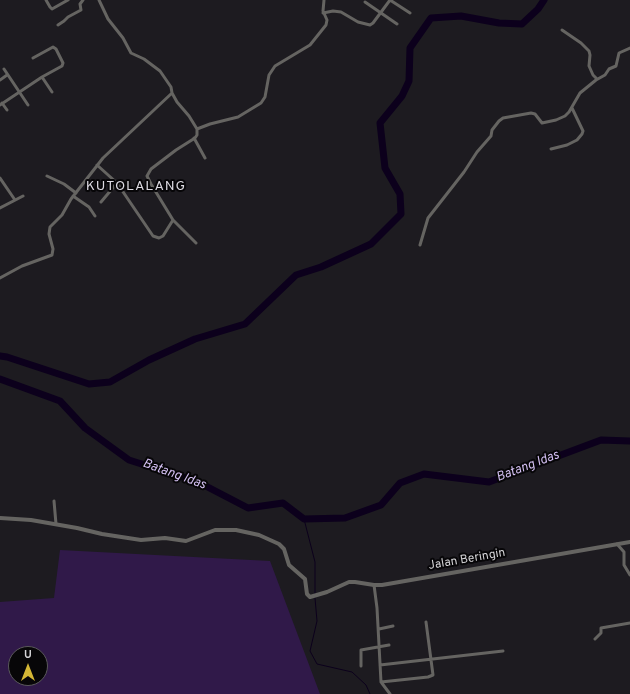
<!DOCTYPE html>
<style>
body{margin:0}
#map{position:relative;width:630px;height:694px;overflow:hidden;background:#1d1b20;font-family:Overpass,sans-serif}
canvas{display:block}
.north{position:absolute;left:8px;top:646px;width:40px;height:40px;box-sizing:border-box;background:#070608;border:1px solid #5a595b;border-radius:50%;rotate:0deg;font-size:11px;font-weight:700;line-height:16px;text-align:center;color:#d6d5d8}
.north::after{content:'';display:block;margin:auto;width:14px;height:18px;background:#d4b635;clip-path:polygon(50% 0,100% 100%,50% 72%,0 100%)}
</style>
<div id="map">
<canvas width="630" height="694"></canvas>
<div class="north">U</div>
</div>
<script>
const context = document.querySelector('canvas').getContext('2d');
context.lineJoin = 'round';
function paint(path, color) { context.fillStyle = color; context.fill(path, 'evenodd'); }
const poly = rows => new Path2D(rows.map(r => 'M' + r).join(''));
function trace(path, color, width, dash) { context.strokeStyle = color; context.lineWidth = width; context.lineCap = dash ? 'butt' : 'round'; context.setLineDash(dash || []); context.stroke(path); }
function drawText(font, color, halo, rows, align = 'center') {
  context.font = font + ' Overpass,sans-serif'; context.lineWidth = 4; context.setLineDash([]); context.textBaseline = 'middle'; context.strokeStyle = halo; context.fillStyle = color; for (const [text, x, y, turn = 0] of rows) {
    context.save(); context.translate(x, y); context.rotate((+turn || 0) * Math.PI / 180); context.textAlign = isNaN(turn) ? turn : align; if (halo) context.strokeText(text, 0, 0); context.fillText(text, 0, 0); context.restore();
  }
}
paint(poly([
 [60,550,270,561,320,694,0,694,0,602,54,598],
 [16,654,40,654,40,678,16,678]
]), '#301949');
trace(poly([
 [304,519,315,562,315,595],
 [315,598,317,621,310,651,317,664,352,672,366,685,370,694]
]), '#0c001c', 1);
trace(poly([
 [0,356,7,357,89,384,110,382,149,360,195,339,245,324,296,275,321,267,371,244,401,214,400,194,385,168,380,123,402,96,409,81,410,48,431,18,461,16,499,23,522,24,538,9,544,0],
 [0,379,60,401,85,428,129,460,198,482,248,508,283,503,304,519,345,518,381,505,400,483,424,474,489,482,601,440,630,441]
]), '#0c001c', 7);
trace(poly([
 [46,0,50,7,52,9,68,0],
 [390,0,410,13],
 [365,2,397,24],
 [323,13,333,11,341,12,358,22,370,25,373,23,390,0],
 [58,25,64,21,68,17,81,10,80,4,83,0],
 [562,30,581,43,589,51,590,55,589,66,593,75,597,79],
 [4,69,28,105],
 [42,77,52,92],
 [0,80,7,75],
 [172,93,177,102,189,116,197,129,197,135,195,138,176,150,151,169,147,176,151,184,173,220,196,243],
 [2,103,7,110],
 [0,105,42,77,62,66,63,63,56,49,53,47,33,58],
 [197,129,210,124,238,117,261,103,265,97,269,75,275,66,310,45,326,25,327,20,323,11,324,0],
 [194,138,205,158],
 [551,149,567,145,577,140,582,134,583,131,572,108],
 [97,165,117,183,153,236,159,238,163,236,173,220],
 [47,176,64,184,76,193],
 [0,178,15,200],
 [73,196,89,207,95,216],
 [101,202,117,183],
 [0,208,23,196],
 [420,245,428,218,464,172,477,152,491,136,492,130,499,121,503,118,531,113,535,114,542,123,556,120,565,116,569,112,580,93,596,80,605,75,609,69,616,66,619,53,630,48],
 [0,278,22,266,52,255,53,249,49,234,50,227,62,215,71,199,103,158,172,93,171,87,160,71,144,59,131,53,123,38,108,19,99,0],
 [54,501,56,524],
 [617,544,624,552,624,565,630,575],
 [374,585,377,608,381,682,390,694],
 [379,629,393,626],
 [595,639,601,633,601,628,630,623],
 [380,665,503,651],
 [361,666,361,650,389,645],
 [381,682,428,677,433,675,426,622]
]), '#656461', 3);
trace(poly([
 [0,518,31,520,77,528,102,534,141,540,165,538,186,541,215,530,236,530,259,535,279,544,284,549,289,565,305,579,307,594,310,597,327,592,349,582,355,582,374,585,382,585,630,542]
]), '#656461', 4);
drawText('12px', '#d6d5d8', '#070608', [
 ["Jalan Beringin",467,560,-10]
]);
drawText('italic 13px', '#d4c0f3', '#070608', [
 ["Batang Idas",528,467,-21],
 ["Batang Idas",174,475,20]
]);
context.letterSpacing = '1px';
drawText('14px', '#dcd9e1', '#070608', [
 ["KUTOLALANG",136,187]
]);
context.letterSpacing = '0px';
</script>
